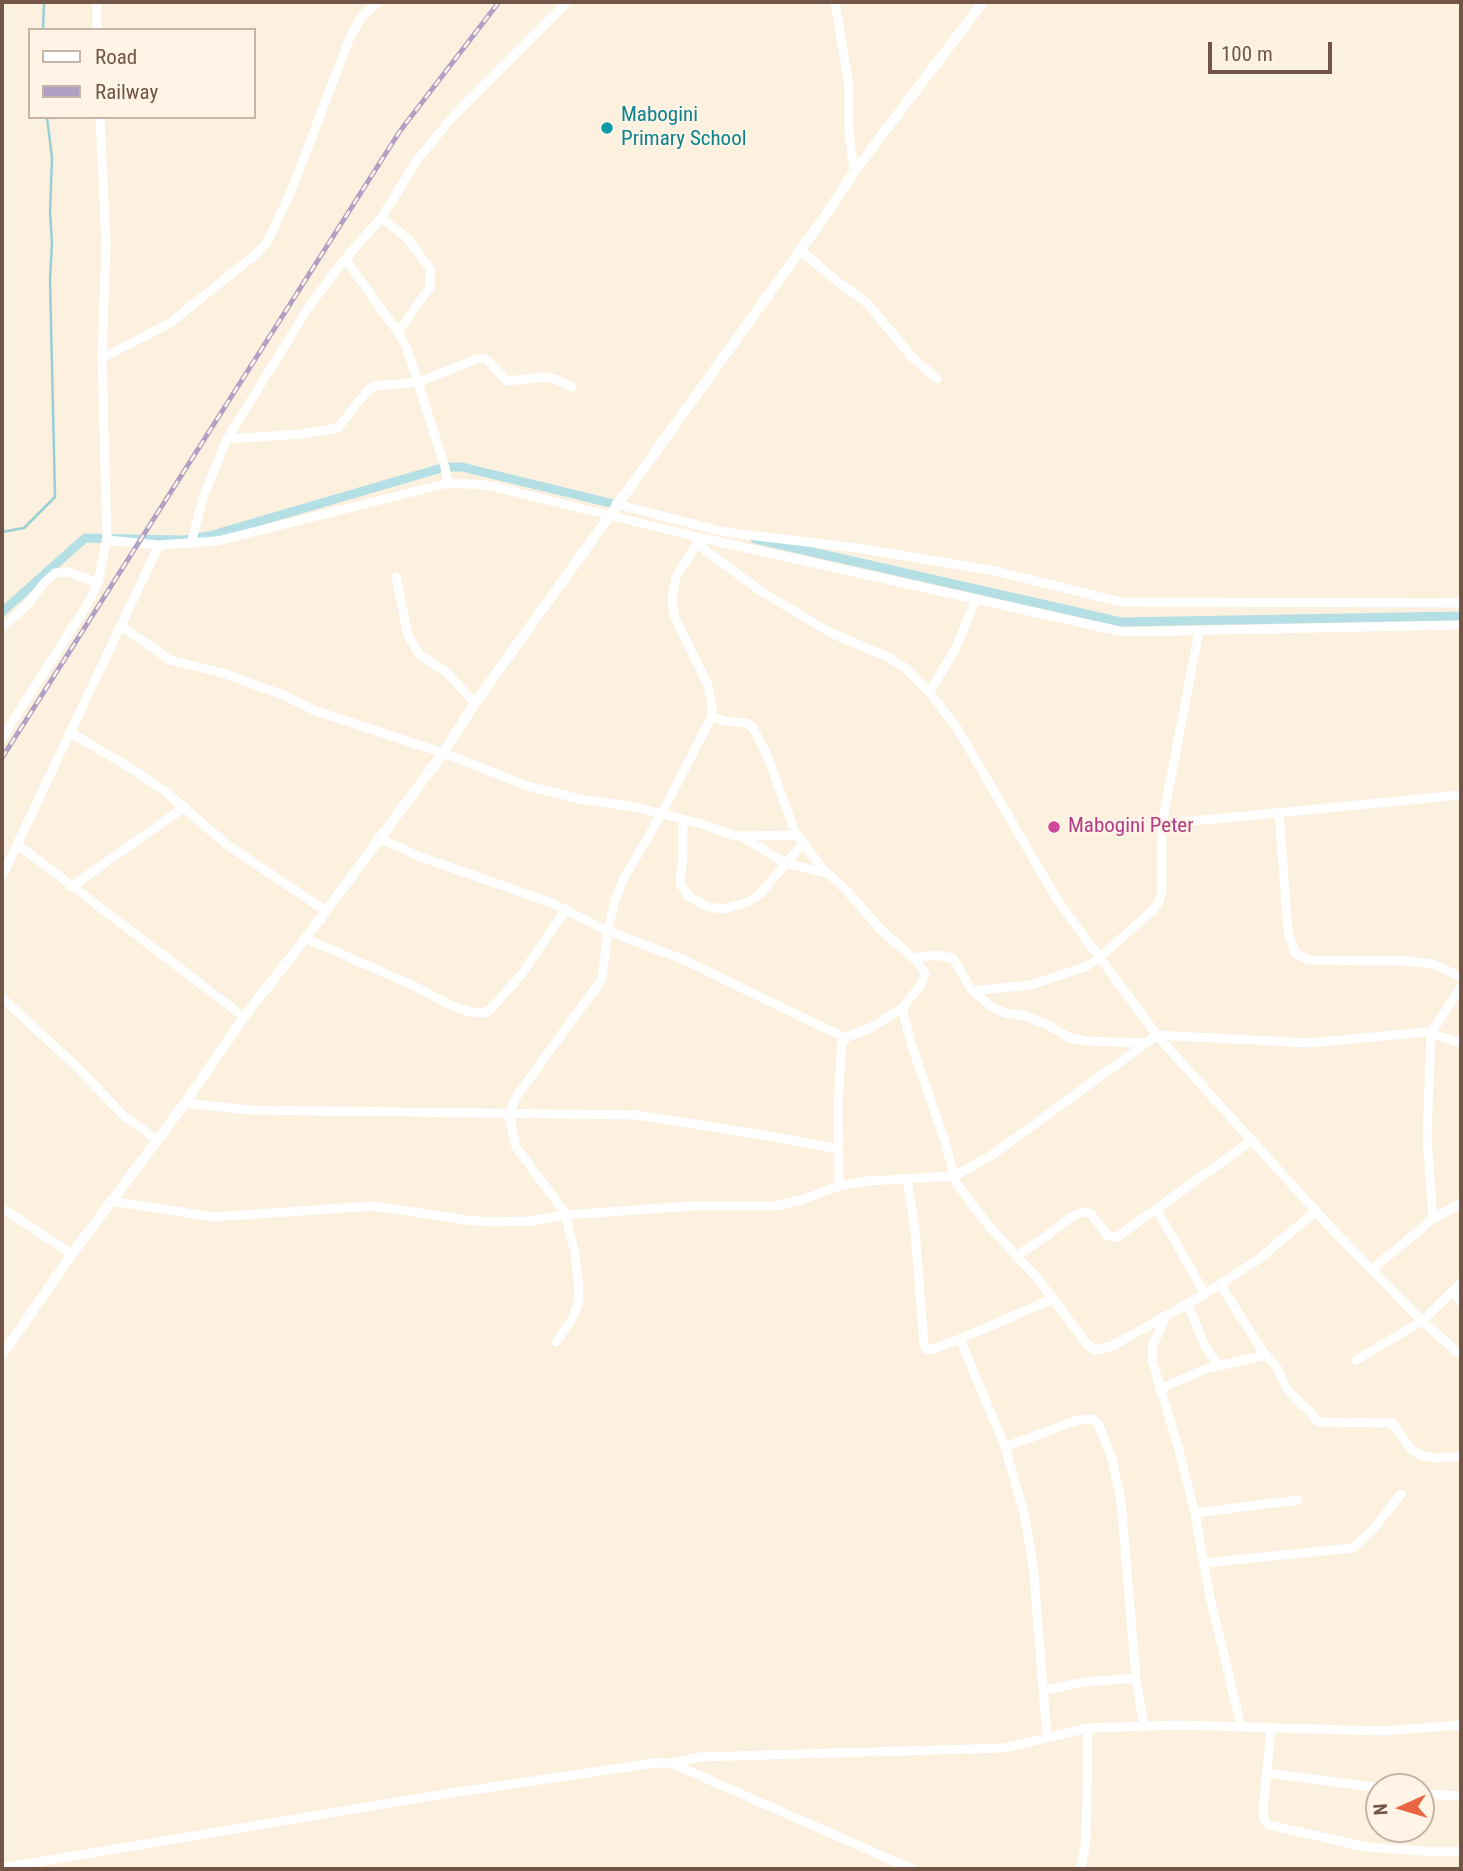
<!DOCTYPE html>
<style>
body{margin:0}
#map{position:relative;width:1463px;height:1871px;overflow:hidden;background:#fcf0df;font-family:"Roboto Condensed",sans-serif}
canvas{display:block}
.frame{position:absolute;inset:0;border:4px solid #725547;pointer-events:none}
.legend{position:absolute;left:28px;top:28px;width:228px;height:91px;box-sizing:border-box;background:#fff4e5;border:2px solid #c7b4a6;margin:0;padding:9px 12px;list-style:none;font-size:21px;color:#725547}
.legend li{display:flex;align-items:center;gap:14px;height:35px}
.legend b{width:35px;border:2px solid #c7b4a6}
.north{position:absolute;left:1365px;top:1773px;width:70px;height:70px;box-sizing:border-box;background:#fff4e5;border:2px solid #c7b4a6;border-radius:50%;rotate:266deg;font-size:19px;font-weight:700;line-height:28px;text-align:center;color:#725547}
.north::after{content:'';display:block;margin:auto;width:24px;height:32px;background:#e86442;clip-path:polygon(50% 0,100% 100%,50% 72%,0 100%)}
.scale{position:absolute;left:1208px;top:42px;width:124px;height:32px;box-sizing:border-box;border:4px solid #725547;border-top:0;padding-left:9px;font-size:21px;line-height:24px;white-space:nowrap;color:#725547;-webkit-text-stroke:5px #fff4e5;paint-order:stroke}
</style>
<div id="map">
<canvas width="1463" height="1871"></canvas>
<div class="frame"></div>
<ul class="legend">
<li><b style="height:9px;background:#fff"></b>Road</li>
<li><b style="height:9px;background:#b29fc4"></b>Railway</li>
</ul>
<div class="north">N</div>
<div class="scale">100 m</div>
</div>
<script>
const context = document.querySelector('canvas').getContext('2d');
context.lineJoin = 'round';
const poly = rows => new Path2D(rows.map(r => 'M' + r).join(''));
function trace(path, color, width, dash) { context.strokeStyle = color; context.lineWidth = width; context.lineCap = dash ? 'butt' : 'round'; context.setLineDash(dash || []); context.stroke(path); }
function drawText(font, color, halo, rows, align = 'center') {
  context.font = font + ' "Roboto Condensed",sans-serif'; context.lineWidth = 5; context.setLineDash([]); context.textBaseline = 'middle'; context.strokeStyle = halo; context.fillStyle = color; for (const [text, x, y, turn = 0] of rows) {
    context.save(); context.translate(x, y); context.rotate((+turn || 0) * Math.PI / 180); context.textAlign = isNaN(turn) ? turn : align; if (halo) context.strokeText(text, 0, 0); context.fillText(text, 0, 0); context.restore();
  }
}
trace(poly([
 [43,30,44,2],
 [2,532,24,528,55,497,50,279,52,243,50,212,52,158,47,117]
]), '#9acfd7', 2.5);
trace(poly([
 [755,539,1121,622,1461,616],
 [2,612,85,538,183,540,209,536,445,467,462,467,622,506]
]), '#b4dfe5', 9);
trace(poly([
 [835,2,849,87,849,132,854,172],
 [97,30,97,2],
 [381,218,406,237,430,269,430,287,398,332],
 [800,250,838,282,867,303,912,357,937,379],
 [345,259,398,332,407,349,445,467,448,483],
 [102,358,170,323,256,254,268,241,292,189,350,37,362,16,379,2],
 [227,439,302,434,338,428,367,391,374,386,419,382,477,359,486,359,507,381,544,377,555,379,572,387],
 [616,504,724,532,857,548,991,570,1121,602,1461,603],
 [694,537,707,552,764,593,831,633,888,657,904,667,929,692,957,728,1058,901,1159,1038,1332,1229,1422,1321,1461,1355],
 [106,540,159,545,217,541,448,483,487,485,693,536,1123,632,1461,625],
 [191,544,203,497,227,439,310,305,345,259,381,218,418,159,455,114,567,2],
 [396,577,408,636,420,655,447,673,475,703],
 [121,626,170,660,223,673,283,695,316,711,443,753,528,786,580,799,635,807,705,825,735,836,797,835,822,868,846,890,883,932,917,961,925,974,921,985,902,1008,872,1027,847,1037,842,1043,838,1104,839,1186],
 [2,628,27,605,44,583,55,573,68,572,98,583],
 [929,692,955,650,976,599],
 [712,716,724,721,747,723,753,728,767,755,796,835],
 [71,733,129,767,166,792,226,844,326,911],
 [2,738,87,605,98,583,107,538,102,358,106,243,100,117],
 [1279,812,1288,931,1295,953,1308,960,1407,961,1433,964,1461,977],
 [683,819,683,858,680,883,689,897,708,907,724,909,748,902,760,894,803,843],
 [1162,824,1461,795],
 [741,836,785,863,826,873],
 [378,838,421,857,549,902,608,931,682,959,845,1038],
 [17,844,244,1017],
 [2,876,159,545],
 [71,887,183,808],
 [305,938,412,985,448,1004,470,1012,483,1013,490,1010,521,975,566,909],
 [915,958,934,955,953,958,971,989,989,1005,1005,1013,1022,1015,1048,1025,1068,1037,1085,1041,1145,1043],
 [973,991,1030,985,1085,967,1099,958,1153,910,1159,902,1162,891,1162,824,1199,631],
 [2,998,77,1067,122,1114,157,1140],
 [902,1008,911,1043,944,1139,956,1183,989,1226,1038,1279,1086,1343,1095,1350,1112,1346,1205,1294,1259,1259,1315,1212],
 [185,1103,248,1110,637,1115,775,1137,838,1149],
 [907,1178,915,1231,924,1344,926,1349,933,1349,960,1339,1052,1299],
 [112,1201,212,1217,374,1206,467,1220,489,1222,530,1221,566,1215,691,1206,776,1206,801,1200,839,1186,867,1181,954,1176,992,1155,1157,1035,1309,1043,1426,1032,1461,1043],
 [2,1208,72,1254],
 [1157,1210,1205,1294],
 [1433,1219,1427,1137,1431,1033,1461,987],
 [1018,1255,1048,1235,1071,1217,1079,1213,1087,1212,1091,1214,1108,1236,1117,1237,1251,1141],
 [1371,1270,1433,1219,1461,1203],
 [1220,1284,1265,1355],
 [1453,1291,1461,1302],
 [1188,1304,1205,1346,1218,1365],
 [1166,1316,1153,1345,1152,1360,1179,1450,1195,1513,1209,1593,1241,1726],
 [960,1339,1005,1447,1024,1513,1033,1564,1047,1737],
 [556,1342,572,1319,579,1301,578,1277,575,1253,564,1211,516,1147,509,1115,516,1097,602,979,608,931,615,900,624,878,662,813,712,716,712,705,707,683,675,618,672,600,676,577,698,542],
 [1356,1360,1422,1321,1461,1283],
 [1160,1389,1205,1369,1266,1355,1276,1366,1287,1389,1301,1404,1310,1411,1318,1422,1392,1423,1411,1449,1420,1455,1434,1458,1461,1457],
 [1005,1447,1078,1420,1092,1419,1098,1423,1112,1459,1121,1501,1136,1678,1144,1727],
 [1195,1513,1298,1500],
 [1204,1563,1353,1548,1374,1528,1401,1494],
 [1044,1690,1084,1682,1136,1678],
 [1271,1728,1263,1810,1264,1820,1269,1825,1366,1847,1437,1852,1461,1851],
 [671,1763,699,1757,1004,1748,1088,1728,1178,1725,1382,1731,1461,1725],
 [1268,1773,1379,1788],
 [1421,1794,1461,1796],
 [2,1868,432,1796,654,1763,671,1763,912,1869],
 [1081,1869,1086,1840,1088,1728]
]), '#fff', 9);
trace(poly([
 [2,1355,72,1254,185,1103,244,1017,315,926,443,753,475,703,825,216,854,172,983,2]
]), '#fff', 10);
const rail = poly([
 [2,758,400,131,499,2]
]);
trace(rail, '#b29fc4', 5);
trace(rail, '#fff4e5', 2.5, [8]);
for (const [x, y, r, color] of [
 [607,128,7,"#0f9aa8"],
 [1054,827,7,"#d1479c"]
]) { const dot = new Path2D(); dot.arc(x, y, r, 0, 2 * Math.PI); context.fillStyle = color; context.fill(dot); trace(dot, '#fff4e5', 2.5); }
drawText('21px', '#0d838f', '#fff4e5', [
 ["Mabogini",621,116],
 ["Primary School",621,140]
], 'left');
drawText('21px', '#b23c85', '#fff4e5', [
 ["Mabogini Peter",1068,827]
], 'left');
</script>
